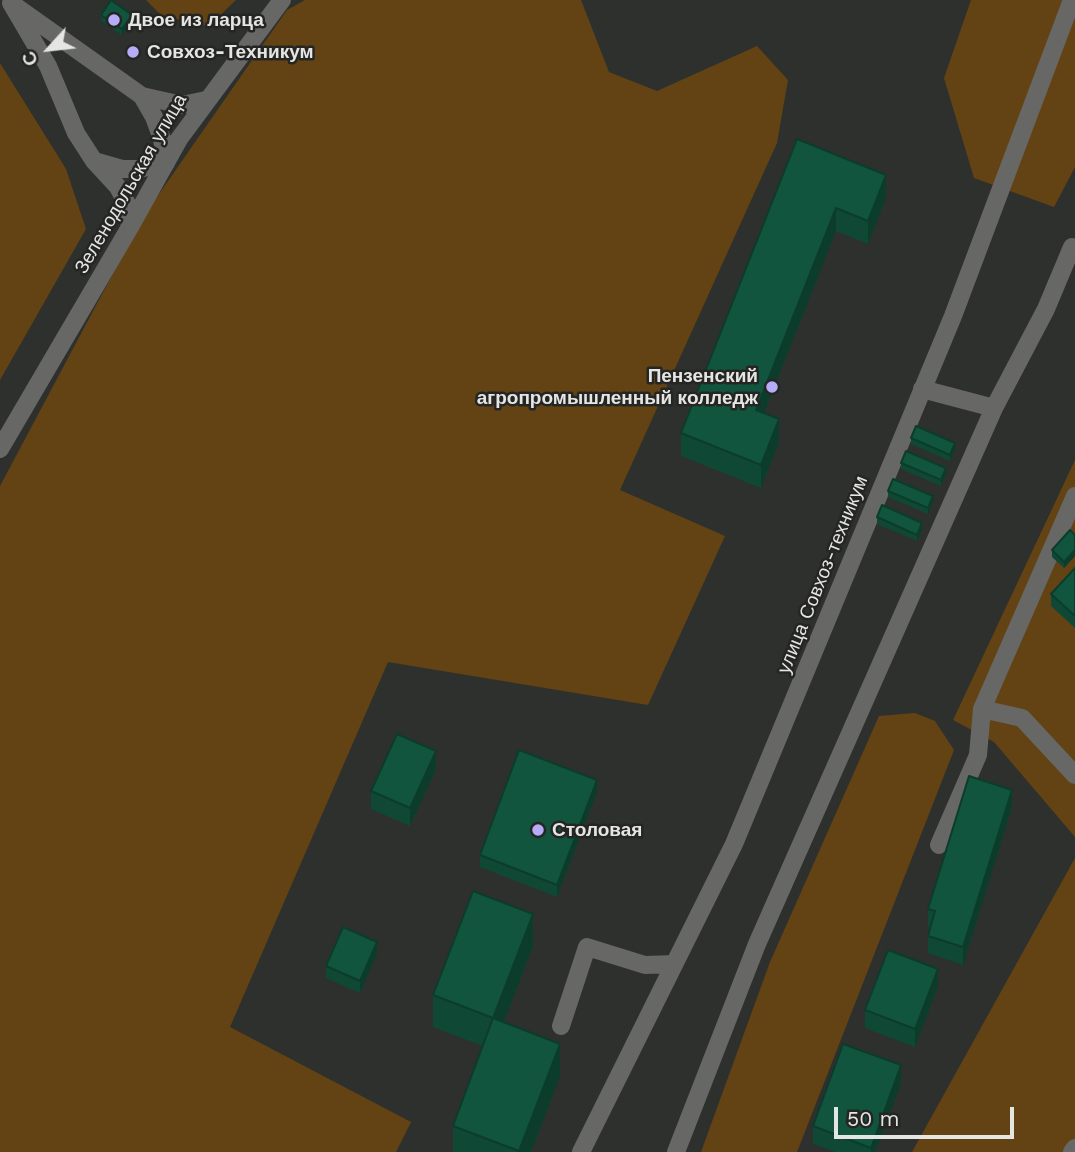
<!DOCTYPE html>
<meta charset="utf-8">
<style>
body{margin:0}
#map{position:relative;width:1075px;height:1152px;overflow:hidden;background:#2e302d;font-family:"Work Sans",sans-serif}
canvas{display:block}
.north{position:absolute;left:14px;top:14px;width:70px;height:70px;-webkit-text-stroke:5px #252624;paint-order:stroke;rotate:243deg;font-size:19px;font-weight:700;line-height:28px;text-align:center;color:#e5e6e4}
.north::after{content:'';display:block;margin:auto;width:24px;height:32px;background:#e5e6e4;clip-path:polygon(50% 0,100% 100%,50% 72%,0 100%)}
.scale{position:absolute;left:834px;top:1107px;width:180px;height:32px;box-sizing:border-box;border:4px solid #e5e6e4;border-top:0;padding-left:9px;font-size:21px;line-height:24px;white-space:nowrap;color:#e5e6e4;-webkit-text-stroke:5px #252624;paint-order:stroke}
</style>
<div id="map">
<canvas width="1075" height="1152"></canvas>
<div class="north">С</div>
<div class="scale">50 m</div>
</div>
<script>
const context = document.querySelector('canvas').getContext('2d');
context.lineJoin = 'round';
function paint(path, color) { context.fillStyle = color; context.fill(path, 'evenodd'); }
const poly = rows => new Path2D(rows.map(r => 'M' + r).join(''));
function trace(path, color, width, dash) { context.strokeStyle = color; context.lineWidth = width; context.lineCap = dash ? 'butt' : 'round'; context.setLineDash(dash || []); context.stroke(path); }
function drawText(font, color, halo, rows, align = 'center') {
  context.font = font + ' "Work Sans",sans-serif'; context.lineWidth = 5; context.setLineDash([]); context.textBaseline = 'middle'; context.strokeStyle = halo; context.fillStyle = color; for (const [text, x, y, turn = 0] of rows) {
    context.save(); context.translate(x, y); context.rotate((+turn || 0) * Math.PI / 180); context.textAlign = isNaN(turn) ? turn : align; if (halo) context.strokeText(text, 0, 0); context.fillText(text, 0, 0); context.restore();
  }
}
paint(poly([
 [146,0,236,0,209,26,162,16],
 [305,0,581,0,609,72,657,91,757,46,788,80,777,143,620,490,725,536,648,705,388,662,230,1027,411,1122,396,1152,0,1152,0,486,143,217,287,10],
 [971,0,1075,0,1075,167,1054,207,974,178,944,78],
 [0,63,66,169,86,229,0,380],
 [1075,460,1075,837,994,742,953,720],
 [915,713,935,721,954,750,797,1152,701,1152,770,962,879,716],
 [1075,858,1075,1152,912,1152]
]), '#634313');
trace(poly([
 [11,3,48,66,76,133,94,161,118,187,127,204,130,227],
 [18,8,142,96,182,105,206,100],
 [142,96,154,117,162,139,166,163],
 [94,161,122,169,139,169,166,163],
 [922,389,994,408,1046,309,1072,247,1075,248],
 [0,449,130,227,179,139,282,0],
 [982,709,1022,718,1075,775],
 [939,845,978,755,982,709,1075,496],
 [561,1026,587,947,645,965,674,964],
 [581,1152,734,844,953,316,1072,0],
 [676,1152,757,944,994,408],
 [1072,1152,1075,1148]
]), '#676765', 18);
paint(poly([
 [101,15,132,21,122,35,101,21],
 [797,139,886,198,868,244,836,231,764,413,779,442,761,488,681,456,681,433],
 [911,438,955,449,950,461,911,444],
 [901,463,946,474,941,486,901,469],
 [888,491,933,502,928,514,888,497],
 [877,517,922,529,917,541,877,524],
 [1075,535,1075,556,1064,568,1052,557,1052,550],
 [1075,568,1075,628,1051,606,1051,594],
 [436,769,410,826,371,809,371,791],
 [597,792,557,897,480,867,480,855],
 [1012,807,963,965,928,953,928,936,930,927,928,926,928,909],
 [533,946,504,1022,560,1076,531,1152,453,1152,453,1126,483,1046,433,1027,433,995],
 [377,954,360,993,326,978,326,966],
 [938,986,915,1047,865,1028,865,1010],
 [901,1083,875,1152,835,1152,813,1144,813,1126]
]), '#0f4936');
paint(poly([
 [132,15,132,21,122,35,122,29],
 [886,175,886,198,868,244,868,221],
 [836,208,836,231,756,433,756,410],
 [779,419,779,442,761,488,761,465],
 [955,443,955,449,950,461,950,455],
 [946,468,946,474,941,486,941,480],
 [933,496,933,502,928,514,928,508],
 [922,523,922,529,917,541,917,535],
 [1075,550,1075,556,1064,568,1064,562],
 [436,751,436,769,410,826,410,808],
 [597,780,597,792,557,897,557,885],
 [1012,790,1012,807,963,965,963,947],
 [533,914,533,946,493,1050,493,1018],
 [377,942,377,954,360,993,360,981],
 [938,969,938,986,915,1047,915,1029],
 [560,1044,560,1076,531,1152,519,1152],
 [901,1065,901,1083,875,1152,871,1152,871,1148]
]), '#0c3c2c');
const building = poly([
 [111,0,132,15,122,29,101,15,111,0],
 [797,139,886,175,868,221,836,208,756,410,779,419,761,465,681,433,797,139],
 [916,426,955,443,950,455,911,438,916,426],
 [906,451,946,468,941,480,901,463,906,451],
 [893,479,933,496,928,508,888,491,893,479],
 [882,505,922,523,917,535,877,517,882,505],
 [1070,530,1075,535,1075,550,1064,562,1052,550,1070,530],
 [1075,568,1075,616,1051,594,1075,568],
 [397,734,436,751,410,808,371,791,397,734],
 [519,750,597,780,557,885,480,855,519,750],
 [969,776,1012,790,963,947,928,936,935,911,928,909,969,776],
 [473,891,533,914,493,1018,560,1044,519,1151,453,1126,493,1018,433,995,473,891],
 [343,927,377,942,360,981,326,966,343,927],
 [888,950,938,969,915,1029,865,1010,888,950],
 [843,1044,901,1065,871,1148,813,1126,843,1044]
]);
paint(building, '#11553f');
trace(building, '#0c3c2c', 2);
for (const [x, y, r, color] of [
 [114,20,7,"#b6acf8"],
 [133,52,7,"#b6acf8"],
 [772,387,7,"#b6acf8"],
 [538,830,7,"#b6acf8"]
]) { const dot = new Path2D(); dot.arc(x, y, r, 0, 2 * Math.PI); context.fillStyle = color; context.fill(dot); trace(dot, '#252624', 2.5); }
drawText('bold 19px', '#e5e6e4', '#252624', [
 ["Двое из ларца",128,20],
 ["Совхоз-Техникум",147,52],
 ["Пензенский",758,376,"right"],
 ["агропромышленный колледж",758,398,"right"],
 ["Столовая",552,830]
], 'left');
drawText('19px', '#e5e6e4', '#252624', [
 ["Зеленодольская улица",131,184,-60],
 ["улица Совхоз-техникум",823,575,-68]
]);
</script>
